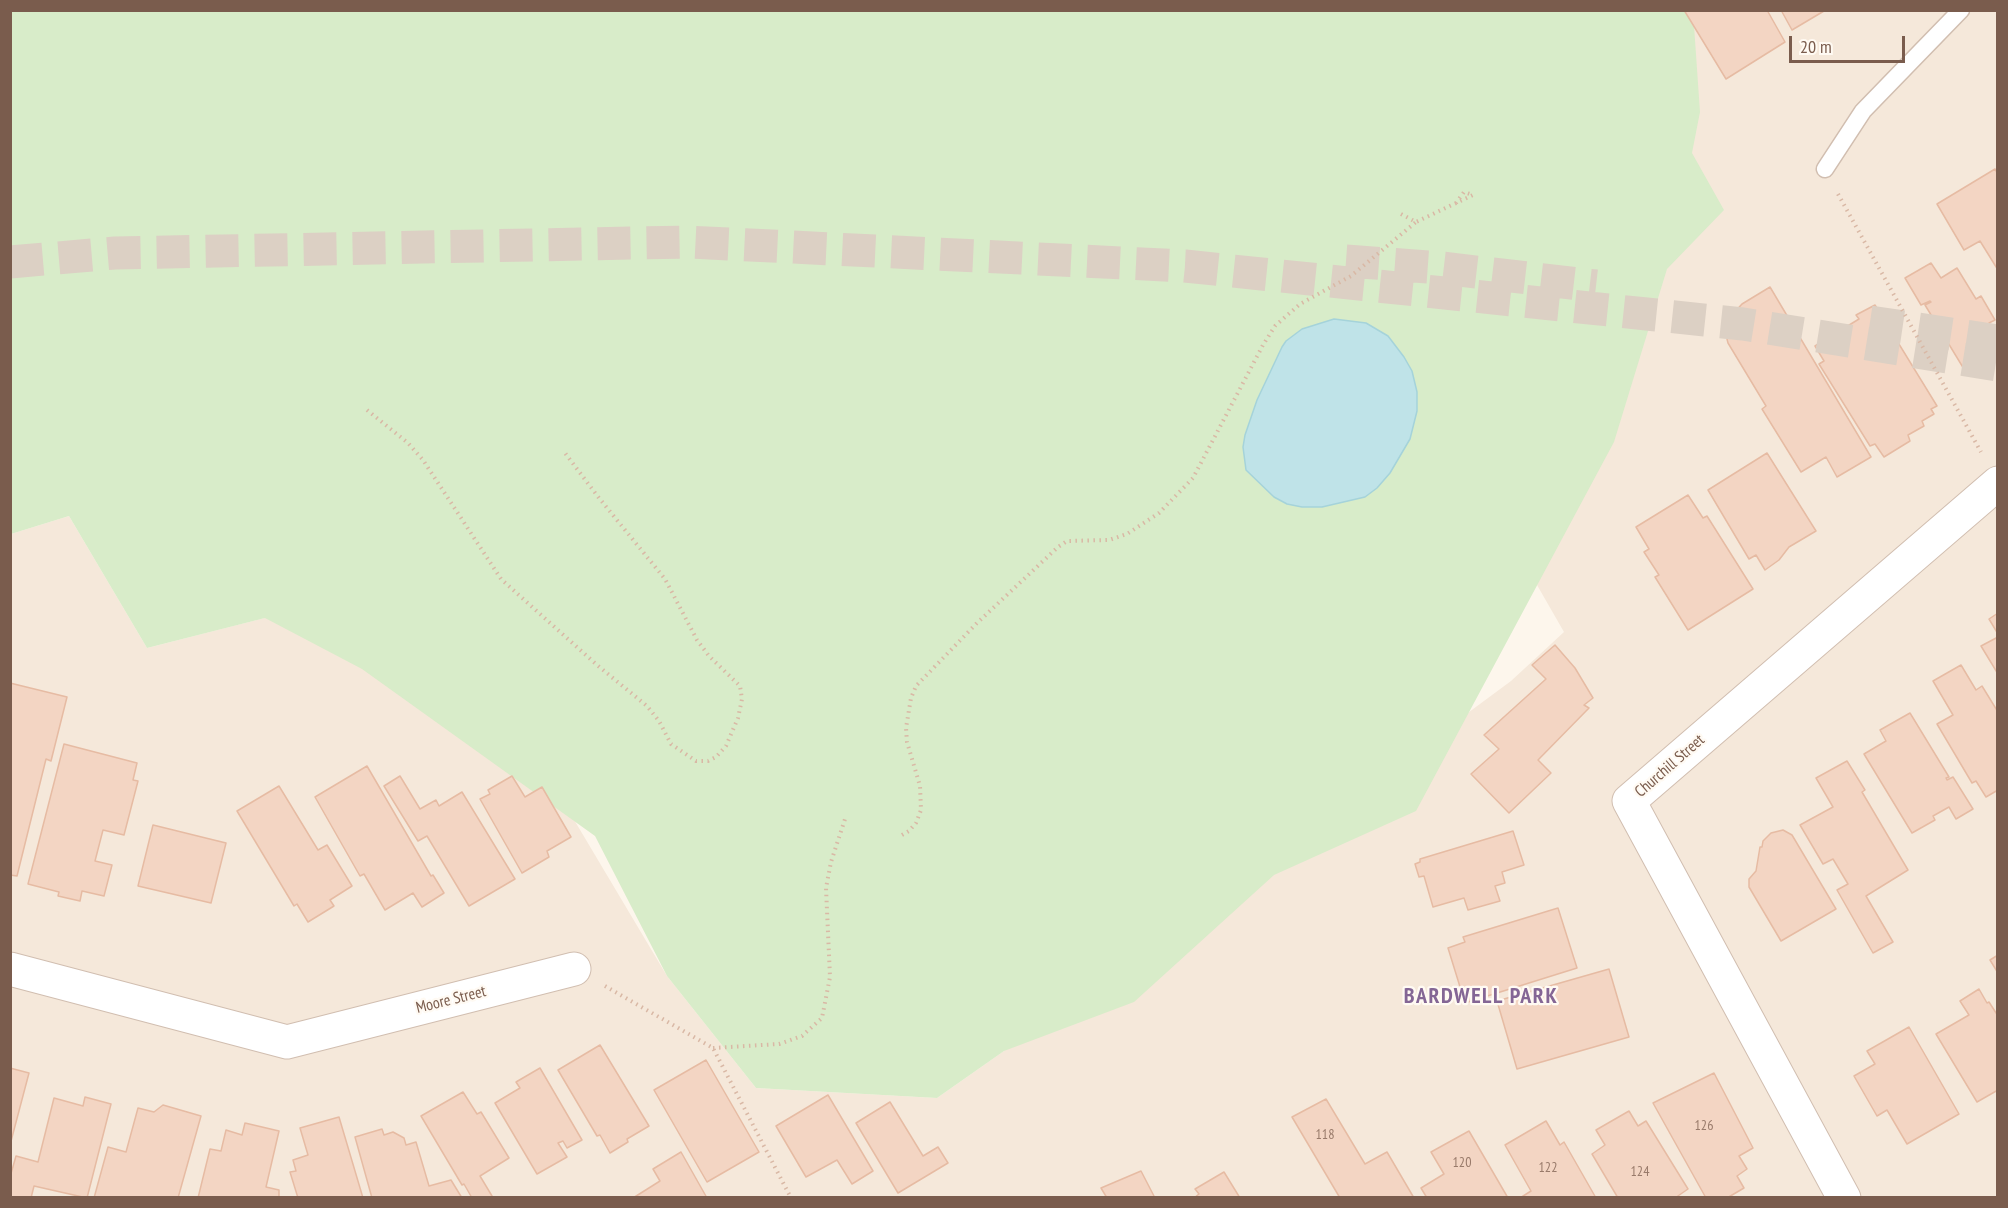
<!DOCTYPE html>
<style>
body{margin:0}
#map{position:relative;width:2008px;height:1208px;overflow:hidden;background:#fdf6ec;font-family:"PT Sans Narrow",sans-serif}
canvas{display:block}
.frame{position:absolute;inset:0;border:12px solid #7a5c4d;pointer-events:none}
.scale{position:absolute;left:1789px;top:36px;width:116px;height:27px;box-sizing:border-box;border:3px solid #7a5c4d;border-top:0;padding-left:8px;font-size:18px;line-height:21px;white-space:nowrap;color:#7a5c4d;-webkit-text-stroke:4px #fffaf3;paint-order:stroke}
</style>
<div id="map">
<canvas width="2008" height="1208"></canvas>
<div class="frame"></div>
<div class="scale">20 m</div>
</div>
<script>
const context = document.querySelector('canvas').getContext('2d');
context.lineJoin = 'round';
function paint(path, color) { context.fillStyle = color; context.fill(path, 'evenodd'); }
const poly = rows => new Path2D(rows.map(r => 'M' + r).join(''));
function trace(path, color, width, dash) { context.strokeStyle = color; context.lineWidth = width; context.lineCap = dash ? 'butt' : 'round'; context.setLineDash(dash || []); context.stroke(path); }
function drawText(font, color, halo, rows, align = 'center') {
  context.font = font + ' "PT Sans Narrow",sans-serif'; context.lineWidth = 4.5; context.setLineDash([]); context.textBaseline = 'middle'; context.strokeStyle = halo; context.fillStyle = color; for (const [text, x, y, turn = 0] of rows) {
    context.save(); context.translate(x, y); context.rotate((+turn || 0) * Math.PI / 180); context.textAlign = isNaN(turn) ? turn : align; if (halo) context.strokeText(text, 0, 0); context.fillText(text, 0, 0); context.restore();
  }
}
paint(poly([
 [1609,11,1997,11,1997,1197,11,1198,11,534,69,516,147,648,429,576,667,976,756,1088,937,1098,1142,954,1511,681,1564,632,1537,585,1573,366]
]), '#f5e8da');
paint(poly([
 [11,11,1693,11,1700,112,1692,153,1724,210,1667,269,1614,442,1416,811,1274,875,1134,1002,1004,1051,937,1098,756,1088,667,976,595,836,362,669,265,618,147,648,69,516,11,534]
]), '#d8ecc9');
const water = poly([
 [1334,319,1366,323,1388,336,1404,357,1412,371,1417,392,1417,411,1410,439,1390,473,1377,488,1365,497,1322,507,1302,507,1287,504,1274,497,1246,470,1243,447,1245,435,1257,400,1282,347,1286,341,1302,329,1334,319]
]);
paint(water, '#bfe3e8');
trace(water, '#a5d3da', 1.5);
const building = poly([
 [1684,10,1767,10,1785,42,1726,79,1684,10],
 [1781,10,1823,10,1824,11,1792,30,1781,10],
 [1995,169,1998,174,1998,270,1980,241,1964,250,1937,204,1995,169],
 [1931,263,1941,278,1957,268,1976,299,1981,296,1995,320,1989,323,1998,338,1998,346,1988,352,1992,358,1967,374,1925,305,1931,302,1930,301,1921,305,1905,278,1931,263],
 [1770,287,1871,457,1837,477,1826,457,1801,472,1762,409,1766,406,1728,343,1726,335,1731,316,1742,304,1770,287],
 [1875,305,1937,406,1931,409,1934,414,1922,421,1924,426,1908,435,1910,441,1884,457,1875,444,1870,446,1819,364,1824,361,1815,346,1859,319,1856,315,1875,305],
 [1767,453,1816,531,1789,547,1779,560,1765,570,1756,555,1749,559,1708,490,1767,453],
 [1688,495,1703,518,1707,516,1753,589,1688,630,1655,577,1659,575,1644,552,1649,549,1636,527,1688,495],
 [1998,613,1998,634,1989,619,1998,613],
 [1998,637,1998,674,1981,646,1998,637],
 [1555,645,1575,668,1593,698,1584,705,1589,708,1538,760,1551,773,1509,813,1471,774,1499,749,1484,735,1546,679,1532,665,1555,645],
 [1961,665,1976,690,1982,686,1998,712,1998,790,1986,797,1976,781,1972,783,1937,724,1953,715,1933,681,1961,665],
 [10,683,67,697,51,761,46,759,17,876,10,875,10,683],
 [1910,713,1949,777,1946,778,1947,780,1953,777,1973,809,1956,819,1949,807,1933,816,1935,820,1912,833,1864,754,1886,741,1880,730,1910,713],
 [64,744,137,763,133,780,138,781,124,835,103,830,95,861,112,865,104,896,82,891,80,901,58,896,59,892,28,884,64,744],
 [1847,761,1865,790,1862,792,1908,870,1866,896,1893,942,1873,953,1837,890,1848,884,1833,859,1823,864,1800,825,1833,807,1816,778,1847,761],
 [367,766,431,876,433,875,444,893,422,907,413,893,385,910,364,874,360,876,315,797,367,766],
 [400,776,420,809,436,800,439,806,462,792,515,879,469,906,427,836,418,841,384,786,400,776],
 [512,776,525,797,542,787,571,837,547,851,549,857,522,873,480,799,490,794,488,790,512,776],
 [279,786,318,850,327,845,352,886,330,900,334,906,308,922,297,904,294,906,237,811,279,786],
 [153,825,226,843,211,903,138,886,153,825],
 [1783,830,1792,835,1836,909,1781,941,1749,887,1749,879,1756,871,1760,847,1762,847,1763,841,1771,833,1783,830],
 [1513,831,1524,865,1502,872,1505,883,1495,886,1500,901,1468,910,1464,898,1433,907,1424,876,1419,877,1415,864,1420,862,1420,859,1513,831],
 [1558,908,1577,968,1465,1003,1448,948,1465,942,1463,937,1558,908],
 [1998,955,1998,973,1990,960,1998,955],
 [1609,969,1629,1037,1517,1069,1497,1001,1609,969],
 [1979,989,1987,1003,1989,1002,1998,1016,1998,1090,1977,1102,1936,1034,1969,1015,1960,1001,1979,989],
 [1909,1027,1959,1114,1907,1144,1887,1110,1877,1116,1854,1076,1875,1064,1867,1051,1909,1027],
 [600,1045,649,1126,627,1139,628,1142,610,1153,600,1135,597,1136,558,1070,600,1045],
 [706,1060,759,1152,707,1182,654,1090,706,1060],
 [10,1068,29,1073,10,1145,10,1068],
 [540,1068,582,1140,567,1148,563,1141,558,1143,567,1157,537,1174,495,1103,520,1088,516,1082,540,1068],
 [1714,1073,1753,1148,1739,1156,1747,1169,1737,1176,1744,1188,1727,1198,1706,1198,1653,1103,1714,1073],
 [463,1092,477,1114,481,1112,509,1158,480,1176,492,1196,489,1198,472,1198,464,1184,462,1185,421,1116,463,1092],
 [828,1095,873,1171,852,1184,837,1160,806,1177,776,1126,828,1095],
 [85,1097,111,1104,87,1198,34,1186,31,1198,10,1198,10,1177,16,1156,38,1162,54,1098,83,1106,85,1097],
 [1326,1099,1365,1164,1387,1152,1414,1198,1340,1198,1292,1117,1326,1099],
 [890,1102,923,1156,938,1147,948,1163,898,1193,856,1123,890,1102],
 [163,1105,201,1116,178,1198,94,1198,108,1147,126,1152,138,1108,154,1112,163,1105],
 [1629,1111,1638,1126,1646,1121,1688,1189,1675,1198,1618,1198,1592,1154,1605,1145,1596,1130,1629,1111],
 [339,1117,363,1198,298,1198,290,1172,296,1171,293,1160,308,1155,300,1128,339,1117],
 [1546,1121,1560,1145,1564,1142,1596,1198,1520,1198,1531,1191,1505,1145,1546,1121],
 [245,1123,279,1131,266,1187,279,1190,279,1198,198,1198,210,1149,221,1151,226,1130,242,1135,245,1123],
 [382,1129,384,1135,393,1132,404,1138,406,1145,416,1142,429,1186,451,1180,462,1198,372,1198,355,1137,382,1129],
 [1469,1131,1508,1198,1427,1198,1421,1188,1444,1174,1431,1152,1469,1131],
 [681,1152,707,1198,633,1198,660,1181,653,1169,681,1152],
 [1141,1171,1155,1198,1107,1198,1101,1188,1141,1171],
 [1224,1172,1240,1198,1194,1198,1199,1194,1195,1189,1224,1172]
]);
paint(building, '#f3d5c3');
trace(building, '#e6bba3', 1.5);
trace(poly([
 [1346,261,1442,268,1596,286],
 [10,262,115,253,688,242,1185,266,1743,324,1998,365],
 [1870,322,1998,341]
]), '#dcd0c4', 33, [33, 16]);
const lane = poly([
 [1825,169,1863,111,1961,10]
]);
const street = poly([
 [10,969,287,1042,574,969],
 [1844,1198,1629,801,1998,483]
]);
trace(lane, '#d1beb0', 19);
trace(street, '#d1beb0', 35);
trace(poly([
 [1838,194,1981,452],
 [1401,214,1416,222,1473,195,1464,192,1456,203],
 [367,410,408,443,423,460,501,579,597,665,647,706,659,721,671,744,696,761,708,761,716,757,726,746,738,718,742,699,740,686,709,656,697,640,665,579,599,498,565,453],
 [902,835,909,831,916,823,921,810,920,786,907,742,906,728,911,698,916,686,976,624,1058,547,1067,541,1109,540,1127,534,1159,513,1193,478,1263,345,1275,326,1300,304,1351,276,1416,222],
 [605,986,713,1048,791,1198],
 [713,1048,779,1044,802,1036,822,1018,830,977,826,888,831,862,846,816]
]), '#d9b8a5', 4, [1.5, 4.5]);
trace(lane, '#fff', 16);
trace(street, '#fff', 33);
drawText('14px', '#987a6a', null, [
 ["126",1704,1126],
 ["118",1325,1135],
 ["120",1462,1163],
 ["122",1548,1168],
 ["124",1640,1172]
]);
drawText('16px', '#7a5c4d', '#fffaf3', [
 ["Churchill Street",1670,766,-41],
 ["Moore Street",451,1000,-14]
]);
context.letterSpacing = '1.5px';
drawText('bold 22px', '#846695', '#fffaf3', [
 ["BARDWELL PARK",1481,997]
]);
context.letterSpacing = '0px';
</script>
